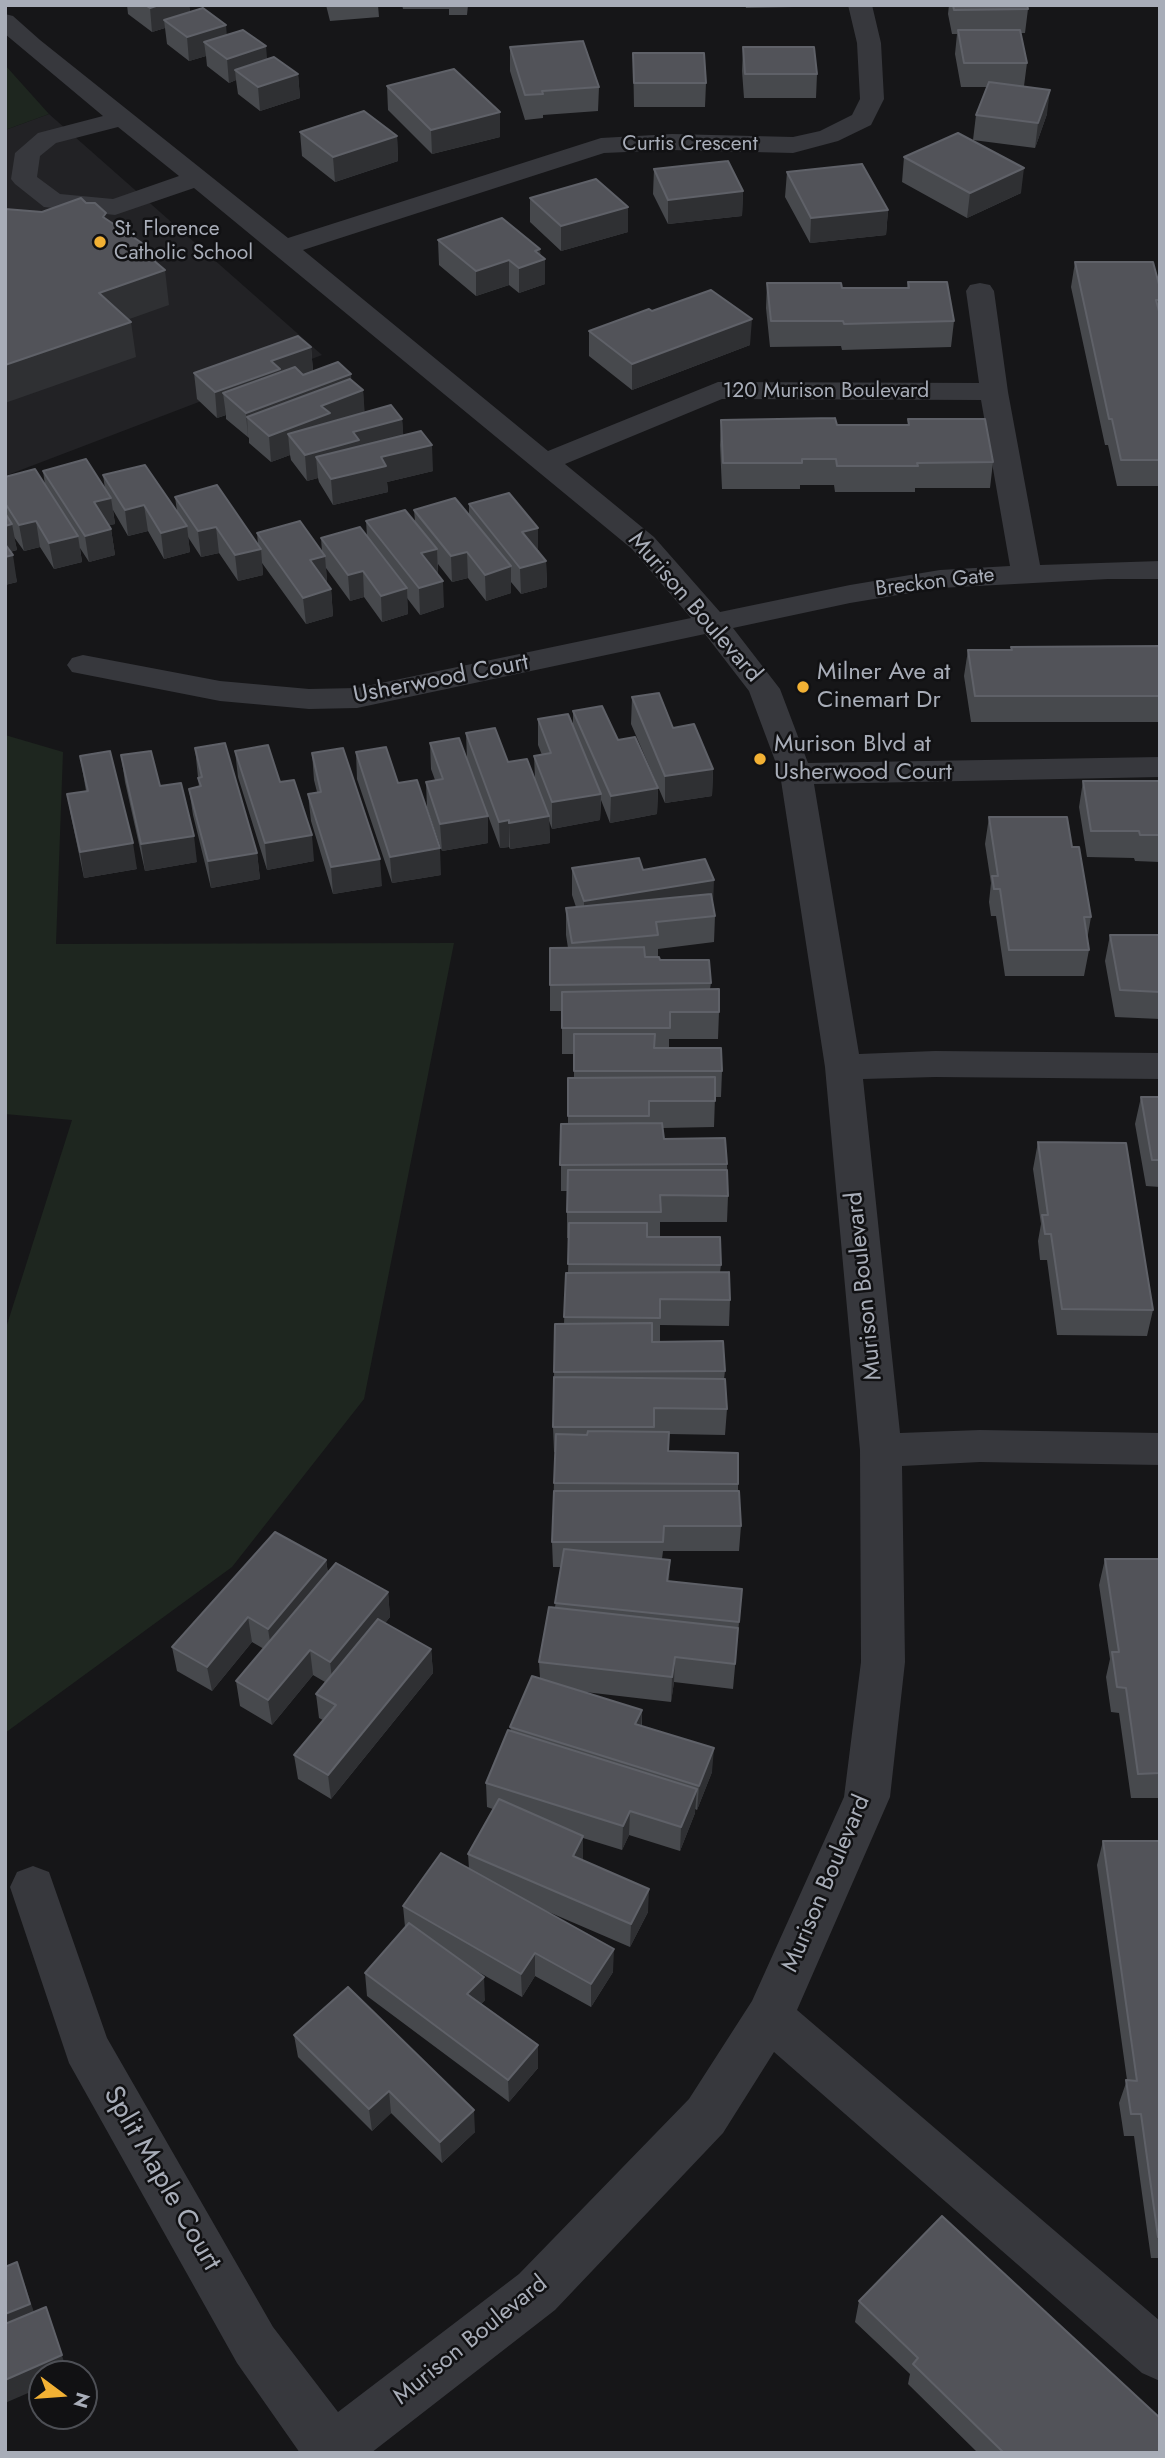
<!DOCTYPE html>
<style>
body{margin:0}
#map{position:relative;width:1165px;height:2458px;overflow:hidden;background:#161618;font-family:Jost,sans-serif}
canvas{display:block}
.frame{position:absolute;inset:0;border:7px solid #a8adb8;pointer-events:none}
.north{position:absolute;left:28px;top:2360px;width:70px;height:70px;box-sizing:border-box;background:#111113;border:2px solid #4d4f55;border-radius:50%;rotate:106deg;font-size:19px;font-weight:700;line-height:28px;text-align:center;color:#a8adb8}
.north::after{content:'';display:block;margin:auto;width:24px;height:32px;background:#f2b134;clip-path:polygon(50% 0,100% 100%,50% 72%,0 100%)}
</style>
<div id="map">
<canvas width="1165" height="2458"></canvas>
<div class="frame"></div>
<div class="north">N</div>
</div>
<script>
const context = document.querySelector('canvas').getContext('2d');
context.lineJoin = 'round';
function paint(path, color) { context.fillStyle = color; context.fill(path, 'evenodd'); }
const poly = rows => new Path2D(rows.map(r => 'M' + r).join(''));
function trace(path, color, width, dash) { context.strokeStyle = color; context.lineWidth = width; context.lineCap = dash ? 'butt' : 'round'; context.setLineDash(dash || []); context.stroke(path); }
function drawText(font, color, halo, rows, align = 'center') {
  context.font = font + ' Jost,sans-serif'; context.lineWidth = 5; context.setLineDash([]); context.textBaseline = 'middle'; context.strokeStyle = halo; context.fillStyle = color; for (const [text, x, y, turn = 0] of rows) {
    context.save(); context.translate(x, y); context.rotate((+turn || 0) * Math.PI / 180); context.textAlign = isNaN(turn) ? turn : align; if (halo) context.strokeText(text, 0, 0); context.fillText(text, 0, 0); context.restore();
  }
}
paint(poly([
 [49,114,322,355,5,476,5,130]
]), '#222225');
paint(poly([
 [5,65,49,114,5,130],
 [5,735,63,752,56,944,454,943,364,1399,232,1567,5,1733,5,1331,72,1120,5,1114]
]), '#1e261f');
paint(poly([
 [848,5,872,5,881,43,884,99,871,125,838,141,793,153,672,150,604,153,303,250,548,451,718,382,979,383,966,291,970,285,980,283,990,285,994,291,1008,392,1040,565,1160,561,1160,579,1108,579,940,588,850,603,733,628,780,689,808,763,1160,757,1160,777,814,784,859,1054,935,1051,1160,1053,1160,1079,935,1077,863,1079,900,1433,980,1430,1160,1433,1160,1465,980,1462,902,1466,905,1662,890,1797,797,2010,1160,2321,1160,2381,1142,2373,774,2052,723,2133,555,2310,371,2453,300,2453,237,2363,69,2063,10,1887,17,1872,33,1866,49,1872,107,2038,273,2327,338,2412,519,2274,689,2099,752,2001,844,1797,861,1662,860,1450,825,1067,780,774,749,691,705,634,357,708,309,709,220,701,72,672,67,665,72,658,83,655,220,681,309,689,357,688,691,618,632,549,194,188,115,215,44,207,15,184,11,179,15,153,38,133,103,116,5,34,5,14,13,16,40,40,288,238,601,138,672,134,793,137,820,131,852,115,860,99,857,43,848,5],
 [118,127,179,176,113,199,60,194,37,177,40,156,56,143,118,127],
 [722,399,981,400,1010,566,940,570,850,585,720,612,654,537,565,464,722,399]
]), '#37383d');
paint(poly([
 [127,5,189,5,190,12,267,59,298,74,300,98,260,111,238,94,236,80,229,83,207,66,206,56,189,61,167,44,165,28,152,32,128,14],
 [326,5,378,5,379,17,330,21],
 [402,5,468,5,467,15,449,15,449,9,403,9],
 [745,5,794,5,794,7,746,8],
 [949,5,1027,5,1028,9,1025,33,1021,33,1027,63,1024,86,1047,114,1035,148,973,140,976,115,987,87,961,87,955,54,957,34,952,34,948,14],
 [510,47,599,87,598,111,543,115,543,118,525,120,510,71],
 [743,47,817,74,816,98,744,98,742,71],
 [633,53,706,83,705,107,634,107],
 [387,86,500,112,500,137,432,154,388,110],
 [300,132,397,136,398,161,335,182,302,156],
 [904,157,1021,193,967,218,902,182],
 [654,169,743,191,742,216,668,224,653,194],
 [787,172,888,210,886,235,810,243,785,197],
 [530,198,628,207,628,232,561,251,530,222],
 [438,240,545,259,545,284,519,293,509,285,476,296,439,265],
 [1075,262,1160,288,1160,486,1117,486,1108,445,1105,445,1071,287],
 [908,282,954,321,951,347,842,350,841,346,770,347,766,308,767,283,842,288,907,288],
 [652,311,750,345,632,390,589,356,589,331],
 [311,347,313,371,352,380,363,390,364,413,402,419,403,435,433,471,387,482,388,492,333,505,319,482,318,478,307,481,291,460,290,455,271,462,249,443,249,438,226,419,226,415,217,418,197,399,194,373],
 [908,419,993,462,990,488,915,488,915,492,835,492,834,485,800,485,800,489,722,489,720,445,721,420,837,425,908,425],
 [43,471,105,489,103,475,177,511,175,497,258,544,257,533,322,552,321,538,367,536,366,521,415,521,414,510,469,516,469,504,538,550,546,561,547,587,521,594,511,582,511,593,486,601,468,578,452,582,438,564,438,575,444,607,420,615,407,598,408,614,382,622,364,597,350,601,326,568,327,582,326,583,331,589,333,616,306,624,262,563,263,575,238,581,219,553,201,557,188,537,190,552,164,559,148,531,128,536,113,510,115,524,109,525,111,529,115,555,89,562,80,548,82,562,54,569,40,547,24,551,14,537,17,550,10,552,17,582,5,585,5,477,45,485],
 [1160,646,1160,722,971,722,964,676,968,650,1011,650,1011,647],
 [632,697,673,728,713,769,712,796,665,803,631,724],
 [573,711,618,740,658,788,657,814,610,823,601,800,600,820,552,829,549,821,550,843,510,849,509,847,500,848,467,759,466,733,508,762,535,779,534,756,542,755,538,745,538,719,573,726],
 [430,743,488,816,488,843,442,851,427,808,426,782,435,780,431,769],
 [195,748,257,853,260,879,211,888,193,815,189,789,199,787],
 [235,751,280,782,314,861,267,870,238,777],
 [356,752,398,783,441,875,392,883,357,779],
 [312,753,382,886,333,894,311,821,308,794,317,792,314,780],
 [121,755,160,786,197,862,145,871,125,782],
 [80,756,137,869,84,878,72,821,67,794,86,791],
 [1083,781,1160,781,1160,862,1135,861,1134,858,1087,857,1079,807],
 [989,817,1072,847,1091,917,1087,940,1089,950,1084,976,1005,976,996,916,991,916,989,902,991,883,985,844],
 [572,868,643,870,713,906,715,916,714,942,658,949,658,957,660,960,711,983,710,989,719,1012,718,1039,669,1039,669,1048,722,1071,721,1097,715,1097,714,1127,663,1128,664,1139,727,1164,728,1196,727,1222,660,1222,660,1237,721,1265,720,1272,730,1300,729,1326,660,1325,660,1342,725,1371,724,1379,727,1409,725,1435,669,1434,668,1451,738,1484,738,1491,741,1526,739,1551,663,1551,662,1559,669,1581,742,1589,733,1689,674,1682,671,1702,585,1692,642,1710,642,1726,712,1772,697,1810,695,1809,695,1813,680,1851,629,1835,622,1850,583,1838,583,1860,648,1912,630,1947,537,1907,613,1972,591,2007,535,1976,522,1997,468,1966,485,2000,481,2004,538,2045,538,2068,509,2102,367,1996,365,1973,405,1927,403,1906,469,1869,468,1854,493,1809,487,1807,486,1783,511,1731,510,1727,540,1678,539,1662,555,1607,561,1567,553,1567,552,1542,555,1452,554,1452,553,1427,555,1324,564,1324,566,1273,568,1273,569,1238,567,1238,567,1191,561,1191,561,1124,568,1124,568,1078,574,1078,574,1054,562,1054,562,1011,550,1011,550,985,568,948,566,935,566,908,576,907,572,895],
 [1159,930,1160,1019,1115,1017,1105,961,1110,935,1158,935],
 [1141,1097,1160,1097,1160,1187,1146,1186,1135,1124],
 [1038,1142,1153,1310,1147,1336,1057,1335,1047,1260,1040,1260,1038,1241,1041,1224,1033,1169],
 [1105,1559,1160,1559,1160,1798,1131,1798,1119,1713,1111,1712,1106,1677,1110,1659,1099,1585],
 [326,1560,328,1573,388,1592,390,1617,385,1623,431,1649,433,1673,331,1799,298,1779,294,1755,323,1720,319,1718,316,1694,325,1682,313,1675,272,1725,240,1706,236,1681,264,1649,252,1642,212,1691,177,1671,172,1647],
 [1103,1841,1160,1841,1160,2258,1151,2258,1134,2136,1124,2136,1119,2103,1127,2080,1097,1865],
 [294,2035,475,2132,442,2163,391,2113,372,2131,298,2057],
 [859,2301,1160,2453,978,2453,908,2384,910,2374,855,2322]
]), '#47494d');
paint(poly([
 [159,5,189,5,191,20,164,20,165,28,152,32,150,8],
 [226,25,228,49,204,42,206,56,189,61,187,37],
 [266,46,268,70,235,70,236,80,229,83,227,59],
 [298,74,300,98,260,111,258,87],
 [1050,90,1047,114,1035,148,1038,123],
 [500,112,500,137,432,154,431,130],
 [397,136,398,161,335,182,333,157],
 [1024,168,1021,193,967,218,970,193],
 [743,191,742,216,668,224,668,200],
 [628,207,628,232,561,251,561,226],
 [888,210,886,235,810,243,811,218],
 [142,243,146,277,165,270,169,305,104,328,99,293,139,248],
 [540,249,541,260,545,259,545,284,519,293,519,268,535,251],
 [509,260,509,285,476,296,476,271],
 [752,319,750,345,632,390,632,364],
 [131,322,136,357,5,403,5,365],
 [311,347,313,372,223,393,226,415,217,418,215,392,271,361],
 [351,374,352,394,363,390,365,416,288,434,290,455,271,462,269,436,247,417,248,438,246,413],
 [402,419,404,444,316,457,318,478,307,481,305,455,353,432],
 [432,445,433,471,387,482,388,492,333,505,331,479,381,457],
 [111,498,115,524,98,528,94,502],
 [144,505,148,531,128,536,125,510],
 [36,521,40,547,24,551,19,525],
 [12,524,17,550,5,553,5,526],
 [187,526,190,552,164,559,161,533],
 [216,527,219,553,201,557,198,531],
 [538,528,538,554,522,532],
 [111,529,115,555,89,562,85,536],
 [78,536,82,562,54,569,49,543],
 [261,549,263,575,238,581,235,555],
 [437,549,438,575,421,553],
 [467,552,468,578,452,582,451,556],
 [13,555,17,582,5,585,5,557],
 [325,556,327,582,312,586,310,560],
 [546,561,547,587,521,594,520,568],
 [511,566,511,593,486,601,485,575],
 [363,571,364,597,350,601,348,575],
 [443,581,444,607,420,615,419,588],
 [407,588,408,614,382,622,381,596],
 [331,589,333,616,306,624,303,598],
 [713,769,712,796,665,803,665,776],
 [658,788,657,814,610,823,611,796],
 [601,794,600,820,552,829,552,802],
 [488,816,488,843,442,851,440,824],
 [549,816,550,843,510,849,509,823],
 [509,820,509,847,500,848,499,822],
 [312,835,314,861,267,870,265,843],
 [194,836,197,862,145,871,141,844],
 [133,843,137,869,84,878,80,852],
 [440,848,441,875,392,883,390,857],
 [257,853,260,879,211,888,208,861],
 [380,859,382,886,333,894,331,867],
 [714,880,713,906,584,928,584,901],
 [326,1560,329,1585,272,1654,268,1629],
 [670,1560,669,1585,667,1581],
 [388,1592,390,1617,333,1686,330,1662],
 [248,1617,252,1642,212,1691,207,1667],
 [431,1649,433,1673,331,1799,328,1775],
 [310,1650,313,1675,272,1725,268,1700],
 [675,1657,674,1682,671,1702,672,1677],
 [642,1710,641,1734,635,1724],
 [714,1748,712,1772,697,1810,699,1786],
 [697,1789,695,1813,680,1851,681,1827],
 [630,1811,629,1835,622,1850,623,1826],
 [583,1836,583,1859,573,1880,573,1856],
 [649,1889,648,1912,630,1947,631,1924],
 [614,1949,613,1972,591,2007,591,1984],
 [535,1953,535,1976,522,1997,521,1974],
 [484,1977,485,2000,469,2017,467,1994],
 [538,2045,538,2068,509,2102,508,2080],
 [389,2091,391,2113,372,2131,369,2109],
 [474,2110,475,2132,442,2163,440,2142],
 [17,2262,38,2324,5,2338,5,2314],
 [46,2307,68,2374,42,2374,42,2387,5,2403,5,2380]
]), '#2f3033');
const building = poly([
 [145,5,159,5,150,8,145,5],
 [953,5,1027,5,1028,9,954,10,953,5],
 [203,8,226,25,187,37,164,20,203,8],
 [243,30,266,46,227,59,204,42,243,30],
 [958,30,1020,30,1027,63,964,63,958,30],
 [583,41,599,87,542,91,543,94,525,95,510,47,583,41],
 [743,47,814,47,817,74,745,74,743,47],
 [633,53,704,53,706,83,634,83,633,53],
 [274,57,298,74,258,87,235,70,274,57],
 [454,69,500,112,431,130,387,86,454,69],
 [989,82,1050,90,1038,123,976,115,989,82],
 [364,111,397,136,333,157,300,132,364,111],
 [958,133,1024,168,970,193,904,157,958,133],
 [728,161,743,191,668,200,654,169,728,161],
 [862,164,888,210,811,218,787,172,862,164],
 [596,179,628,207,561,226,530,198,596,179],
 [81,198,86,203,95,203,106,213,103,217,142,243,139,248,165,270,99,293,131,322,5,365,5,209,42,212,81,198],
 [502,218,540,249,535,251,545,259,519,268,509,260,476,271,438,240,502,218],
 [1075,262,1153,262,1160,288,1160,300,1156,300,1160,315,1160,460,1121,460,1112,419,1109,419,1075,262],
 [908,282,947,282,954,321,844,324,843,321,771,321,767,283,841,283,842,288,909,288,908,282],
 [711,290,752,319,632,364,589,331,649,309,652,311,711,290],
 [298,336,311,347,271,361,280,369,215,392,194,373,298,336],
 [338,362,351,374,246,413,223,393,295,367,303,375,338,362],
 [350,379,363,390,321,406,330,413,269,436,247,417,350,379],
 [391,405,402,419,353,432,359,440,305,455,288,434,391,405],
 [835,418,837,425,909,425,908,419,985,419,993,462,917,463,918,466,837,466,836,459,802,459,802,463,723,463,721,420,835,418],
 [421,431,432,445,381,457,386,466,331,479,316,457,421,431],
 [86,459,111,498,94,502,111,529,85,536,43,471,86,459],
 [145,465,187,526,161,533,144,505,125,510,103,475,145,465],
 [35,469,78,536,49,543,36,521,19,525,5,503,5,477,35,469],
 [217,485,261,549,235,555,216,527,198,531,175,497,217,485],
 [509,493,538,528,522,532,546,561,520,568,469,504,509,493],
 [455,498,511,566,485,575,467,552,451,556,414,510,455,498],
 [405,510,437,549,421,553,443,581,419,588,366,521,405,510],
 [5,513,12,524,5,526,5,513],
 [300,521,325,556,310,560,331,589,303,598,257,533,300,521],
 [360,527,407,588,381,596,363,571,348,575,321,538,360,527],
 [5,544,13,555,5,557,5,544],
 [1160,646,1160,696,975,696,968,650,1012,650,1011,647,1160,646],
 [659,693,673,728,694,724,713,769,665,776,632,697,659,693],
 [602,706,618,740,635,737,658,788,611,796,573,711,602,706],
 [568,714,601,794,552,802,534,756,551,753,538,719,568,714],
 [495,728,508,762,527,759,549,816,509,823,509,820,499,822,466,733,495,728],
 [459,738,488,816,440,824,426,782,443,779,430,743,459,738],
 [225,743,257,853,208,861,189,789,201,786,198,778,202,777,195,748,225,743],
 [268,745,280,782,294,780,312,835,265,843,235,751,268,745],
 [386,747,398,783,417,780,440,848,390,857,356,752,386,747],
 [343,748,380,859,331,867,308,794,321,792,312,753,343,748],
 [110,751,133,843,80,852,67,794,88,791,80,756,110,751],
 [151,751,160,786,181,783,194,836,141,844,121,755,151,751],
 [1083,781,1160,781,1160,835,1140,835,1139,831,1091,831,1083,781],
 [989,817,1067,817,1072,847,1079,847,1091,917,1084,917,1089,950,1009,950,1000,889,994,889,992,876,998,876,989,817],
 [639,858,643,870,705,859,714,880,584,901,572,868,639,858],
 [711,894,715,916,656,922,658,935,572,943,566,908,711,894],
 [1110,935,1160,935,1160,992,1120,990,1110,935],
 [644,947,645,957,659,957,660,960,709,960,711,983,550,985,550,948,644,947],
 [719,989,719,1012,670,1012,670,1028,562,1028,562,992,719,989],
 [574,1034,655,1034,654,1048,721,1048,722,1071,574,1071,574,1034],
 [715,1077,715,1101,649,1101,649,1116,568,1116,568,1078,715,1077],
 [1141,1097,1160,1097,1160,1160,1152,1160,1141,1097],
 [662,1123,664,1139,725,1138,727,1164,560,1165,561,1124,662,1123],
 [1038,1142,1126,1143,1153,1310,1062,1309,1051,1234,1045,1234,1042,1215,1048,1215,1038,1142],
 [568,1170,727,1170,728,1196,660,1195,661,1212,567,1212,568,1170],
 [569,1223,647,1223,647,1237,720,1237,721,1265,568,1264,569,1223],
 [729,1272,730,1300,660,1299,660,1318,564,1317,566,1273,729,1272],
 [652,1323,652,1342,723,1341,725,1371,554,1372,555,1324,652,1323],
 [554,1377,725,1379,727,1409,654,1408,654,1427,553,1427,554,1377],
 [588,1431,669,1432,668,1451,738,1453,738,1484,554,1483,556,1434,587,1435,588,1431],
 [554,1491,739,1491,741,1526,664,1526,663,1542,552,1542,554,1491],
 [275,1532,326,1560,268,1629,248,1617,207,1667,172,1647,275,1532],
 [564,1549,670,1560,667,1581,742,1589,739,1622,555,1603,564,1549],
 [1105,1559,1160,1559,1160,1773,1138,1774,1126,1688,1117,1687,1112,1652,1119,1652,1105,1559],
 [336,1563,388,1592,330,1662,310,1650,268,1700,236,1681,336,1563],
 [549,1607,738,1628,735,1664,675,1657,672,1677,539,1662,549,1607],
 [378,1619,431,1649,328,1775,294,1755,336,1705,316,1694,378,1619],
 [532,1676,642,1710,635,1724,714,1748,699,1786,510,1727,532,1676],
 [508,1730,697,1789,681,1827,630,1811,623,1826,486,1783,508,1730],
 [499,1799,583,1836,573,1856,649,1889,631,1924,468,1854,499,1799],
 [1103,1841,1160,1841,1160,2237,1158,2237,1141,2114,1131,2114,1126,2080,1137,2081,1103,1841],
 [441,1853,614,1949,591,1984,535,1953,521,1974,403,1906,441,1853],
 [409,1923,484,1977,467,1994,538,2045,508,2080,365,1973,409,1923],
 [348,1987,474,2110,440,2142,389,2091,369,2109,294,2035,348,1987],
 [942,2216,1160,2418,1160,2453,1004,2453,913,2364,918,2358,859,2301,942,2216],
 [17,2262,30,2304,5,2314,5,2267,17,2262],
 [46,2307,62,2355,5,2380,5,2324,46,2307]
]);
paint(building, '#525359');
trace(building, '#5f6168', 2);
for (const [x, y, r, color] of [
 [100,242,7,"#f2b134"],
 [803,687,7,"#f2b134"],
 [760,759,7,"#f2b134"]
]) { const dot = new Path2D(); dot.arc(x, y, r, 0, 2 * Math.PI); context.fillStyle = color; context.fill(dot); trace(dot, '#111113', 2.5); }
drawText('21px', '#a8adb8', '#111113', [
 ["Curtis Crescent",690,145],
 ["120 Murison Boulevard",826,392],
 ["Breckon Gate",935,583,-7]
]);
drawText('21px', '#a8adb8', '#111113', [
 ["St. Florence",114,230],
 ["Catholic School",114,254]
], 'left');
drawText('24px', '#a8adb8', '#111113', [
 ["Murison Boulevard",694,608,49],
 ["Usherwood Court",441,680,-11],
 ["Murison Boulevard",865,1286,-96],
 ["Murison Boulevard",827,1884,-67],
 ["Murison Boulevard",471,2341,-39]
]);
drawText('24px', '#a8adb8', '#111113', [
 ["Milner Ave at",817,673],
 ["Cinemart Dr",817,701],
 ["Murison Blvd at",774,745],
 ["Usherwood Court",774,773]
], 'left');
drawText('28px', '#a8adb8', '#111113', [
 ["Split Maple Court",161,2179,60]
]);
</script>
